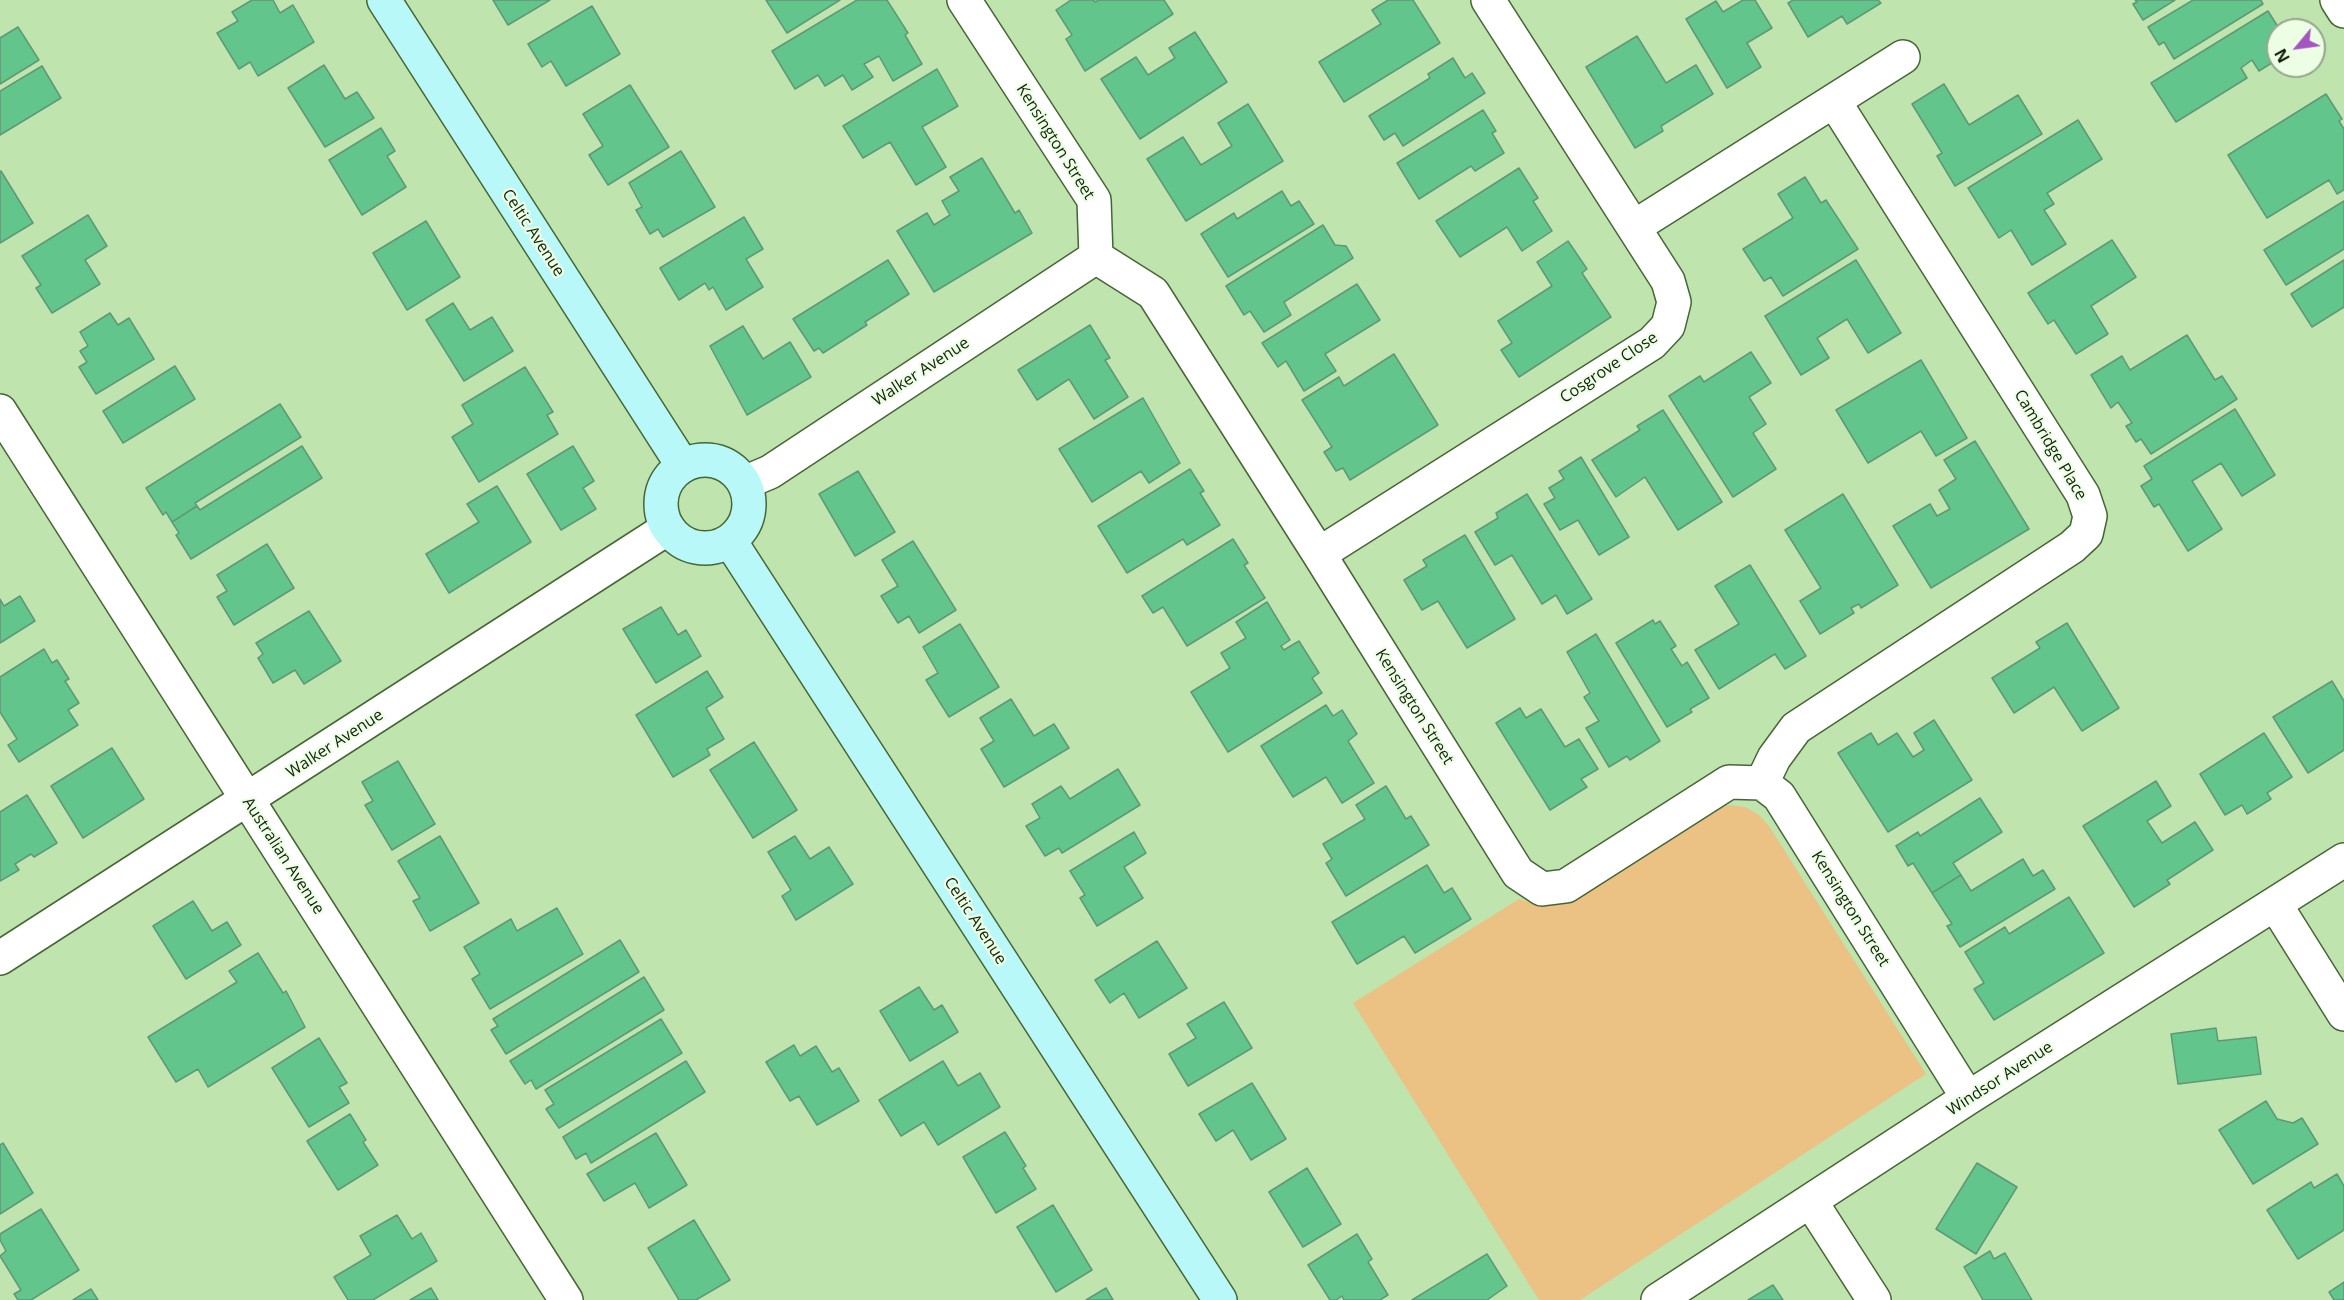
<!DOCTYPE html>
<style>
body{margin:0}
#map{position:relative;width:2344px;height:1300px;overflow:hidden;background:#bfe4ae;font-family:"Open Sans",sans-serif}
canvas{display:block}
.north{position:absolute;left:2266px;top:18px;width:60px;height:60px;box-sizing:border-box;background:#ecffe4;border:2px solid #95a68e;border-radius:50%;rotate:241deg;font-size:16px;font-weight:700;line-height:24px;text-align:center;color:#13210d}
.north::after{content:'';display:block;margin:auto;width:21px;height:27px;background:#a554c4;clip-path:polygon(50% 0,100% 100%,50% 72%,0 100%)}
</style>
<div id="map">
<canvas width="2344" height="1300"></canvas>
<div class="north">N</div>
</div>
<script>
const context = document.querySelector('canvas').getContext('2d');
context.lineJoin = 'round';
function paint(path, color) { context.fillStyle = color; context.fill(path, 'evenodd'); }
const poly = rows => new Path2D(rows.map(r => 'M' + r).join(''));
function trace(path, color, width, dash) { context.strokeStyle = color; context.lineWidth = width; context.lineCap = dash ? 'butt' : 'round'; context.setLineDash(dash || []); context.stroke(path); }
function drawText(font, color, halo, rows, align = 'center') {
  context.font = font + ' "Open Sans",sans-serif'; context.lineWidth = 4.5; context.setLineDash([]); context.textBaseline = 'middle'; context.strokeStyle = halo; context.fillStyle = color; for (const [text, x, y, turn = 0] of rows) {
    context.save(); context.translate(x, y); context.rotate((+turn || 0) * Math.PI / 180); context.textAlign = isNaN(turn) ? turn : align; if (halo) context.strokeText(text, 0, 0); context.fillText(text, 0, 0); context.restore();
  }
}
paint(poly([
 [1729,805,1745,807,1759,815,1769,826,1926,1074,1580,1300,1539,1300,1353,1003,1519,899,1539,905,1560,905,1713,810]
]), '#ebc184');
const building = poly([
 [252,0,273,0,280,13,293,5,314,42,258,76,250,62,239,69,217,33,238,21,232,12,252,0],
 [493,0,550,0,508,25,493,0],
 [766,0,840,0,787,33,766,0],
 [857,0,887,0,908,33,905,35,922,64,893,81,879,56,864,64,873,77,852,90,843,75,825,86,818,75,795,89,772,51,857,0],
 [1071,0,1094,0,1095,2,1099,0,1164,0,1173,14,1085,71,1066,39,1072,35,1056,10,1071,0],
 [1388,0,1413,0,1440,43,1344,102,1319,62,1381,24,1372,10,1388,0],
 [1743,0,1755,0,1772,28,1747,43,1761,67,1727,88,1686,19,1716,1,1723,12,1743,0],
 [1793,0,1878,0,1881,3,1847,24,1842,16,1808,37,1788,3,1793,0],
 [2135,0,2175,0,2143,20,2133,4,2137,2,2135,0],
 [2193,0,2261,0,2263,4,2174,59,2164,42,2159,45,2148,27,2193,0],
 [592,6,620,54,566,86,551,61,542,67,528,44,592,6],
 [2268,11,2280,30,2278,30,2278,59,2259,71,2252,60,2241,68,2247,78,2176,122,2151,83,2268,11],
 [18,27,39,60,0,84,0,38,18,27],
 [1195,32,1227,82,1140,139,1101,79,1136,57,1148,75,1175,58,1169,48,1195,32],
 [1637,36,1666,83,1696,65,1713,94,1661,126,1663,131,1635,148,1586,67,1637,36],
 [1453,58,1465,78,1472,73,1485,93,1403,146,1395,133,1384,140,1369,116,1430,78,1428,74,1453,58],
 [324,65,345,99,357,92,374,118,325,147,288,88,324,65],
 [42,66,61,98,0,135,0,91,42,66],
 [937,69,958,106,922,127,946,167,916,185,890,142,863,158,843,126,937,69],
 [1944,84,1969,125,2018,95,2042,134,1955,186,1937,156,1942,153,1912,104,1944,84],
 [630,85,669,147,608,185,589,155,603,146,583,114,630,85],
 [2326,94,2342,119,2339,121,2344,129,2344,190,2337,194,2329,180,2267,218,2228,155,2326,94],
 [1248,104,1283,161,1186,221,1147,159,1183,137,1201,165,1232,146,1218,123,1248,104],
 [1483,110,1496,131,1492,133,1504,153,1475,171,1471,166,1419,199,1397,163,1483,110],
 [2078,120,2102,159,2047,193,2054,204,2044,210,2066,244,2032,265,2011,230,1999,238,1968,188,2078,120],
 [381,128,395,151,387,156,406,187,362,215,329,160,381,128],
 [681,151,715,207,663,237,658,229,650,234,636,210,642,207,629,183,681,151],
 [982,158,1015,213,1019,210,1032,233,934,292,897,231,927,213,934,225,950,215,942,201,959,191,950,177,982,158],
 [1519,168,1538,198,1533,201,1552,231,1522,251,1507,227,1460,257,1436,221,1519,168],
 [1,171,33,223,0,243,0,172,1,171],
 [1805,177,1821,203,1826,200,1858,249,1783,296,1771,277,1764,281,1743,249,1793,218,1778,194,1805,177],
 [1282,191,1291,206,1299,201,1314,224,1228,277,1201,234,1234,213,1237,219,1282,191],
 [2344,201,2344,249,2286,285,2264,250,2344,201],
 [88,215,107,246,85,260,100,284,52,313,36,288,41,285,22,256,88,215],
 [744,217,763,249,746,259,763,287,726,310,713,287,709,290,705,283,679,300,660,268,744,217],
 [426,221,460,277,407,310,373,253,426,221],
 [1323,225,1335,245,1346,246,1353,258,1284,302,1291,315,1264,332,1250,311,1244,315,1226,286,1323,225],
 [2112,240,2136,277,2091,306,2108,334,2076,354,2054,320,2048,324,2028,293,2112,240],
 [1568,241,1587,269,1582,273,1611,317,1519,377,1501,350,1512,343,1498,321,1552,286,1537,262,1568,241],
 [888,260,909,294,865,322,867,325,823,353,819,348,814,351,793,319,888,260],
 [1856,260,1901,333,1868,353,1847,319,1817,338,1829,358,1801,375,1765,316,1856,260],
 [2344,260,2344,307,2312,327,2291,294,2344,260],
 [1357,284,1380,320,1325,354,1336,371,1304,391,1286,361,1278,367,1262,343,1357,284],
 [453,303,470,330,492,317,513,351,464,381,426,320,453,303],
 [110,313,118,325,129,318,154,359,96,394,79,367,87,362,80,351,88,346,80,332,110,313],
 [1090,325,1110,358,1105,360,1128,397,1094,419,1069,379,1037,400,1018,370,1090,325],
 [743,326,763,359,790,342,811,377,747,415,710,346,743,326],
 [2187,335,2215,380,2222,376,2237,399,2151,454,2141,439,2136,442,2126,426,2132,423,2118,402,2111,408,2091,375,2122,356,2130,370,2187,335],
 [1751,352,1771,383,1749,397,1766,424,1753,433,1776,469,1733,497,1669,396,1700,376,1704,382,1751,352],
 [1394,354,1438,425,1350,480,1343,468,1336,471,1324,452,1332,447,1302,400,1339,377,1344,386,1394,354],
 [1921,360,1967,438,1936,456,1921,431,1868,463,1836,410,1921,360],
 [175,366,195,399,123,443,103,411,175,366],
 [525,367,553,412,547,415,558,434,479,482,452,437,473,424,462,405,525,367],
 [1143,398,1180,463,1149,483,1141,471,1092,502,1059,449,1143,398],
 [280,404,301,437,195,503,197,506,172,522,166,512,163,515,146,488,280,404],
 [2235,409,2275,475,2242,496,2221,463,2192,481,2222,529,2188,551,2159,504,2154,507,2141,486,2152,479,2144,466,2235,409],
 [1663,410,1722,502,1678,530,1645,477,1616,497,1592,460,1640,430,1637,426,1663,410],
 [1975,441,2029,529,1931,588,1893,526,1930,504,1937,516,1950,509,1939,490,1956,479,1944,460,1975,441],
 [302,446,322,478,191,559,176,535,179,533,172,522,197,506,200,510,302,446],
 [573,446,594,481,583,488,596,509,561,530,527,474,573,446],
 [1581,457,1629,537,1599,555,1578,520,1560,530,1544,504,1555,498,1549,488,1564,479,1559,471,1581,457],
 [1190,469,1204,491,1200,493,1220,525,1187,545,1183,539,1127,573,1098,526,1190,469],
 [858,471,895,532,855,556,819,494,858,471],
 [497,486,531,542,449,593,426,554,479,522,467,504,497,486],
 [1527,494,1592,599,1567,614,1556,595,1542,604,1512,555,1495,565,1475,532,1498,518,1496,513,1527,494],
 [1843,494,1898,585,1861,608,1859,604,1851,608,1854,613,1820,634,1800,601,1821,588,1785,530,1843,494],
 [1465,535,1515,619,1467,648,1438,601,1422,610,1404,580,1427,566,1423,560,1465,535],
 [1233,539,1248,563,1244,565,1265,598,1187,646,1163,607,1153,613,1142,596,1233,539],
 [913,541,956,610,919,633,909,616,898,623,881,596,898,586,882,560,913,541],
 [267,544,294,588,234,625,217,597,227,591,217,575,267,544],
 [1750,565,1806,656,1785,669,1775,654,1719,689,1695,650,1739,624,1715,586,1750,565],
 [20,596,35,621,0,643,0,599,4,606,20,596],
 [1267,602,1290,640,1281,646,1284,650,1299,641,1319,673,1312,678,1322,693,1228,752,1191,692,1230,668,1221,653,1246,638,1236,622,1267,602],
 [661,607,678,635,686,630,701,656,656,683,623,629,661,607],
 [309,611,341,661,304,684,295,670,273,683,258,658,263,654,256,643,309,611],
 [1653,620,1655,624,1660,621,1676,646,1671,649,1682,666,1687,662,1709,698,1690,709,1692,712,1667,727,1616,643,1653,620],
 [2067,623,2119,708,2082,731,2054,687,2014,713,1992,678,2040,648,2036,642,2067,623],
 [960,624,999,687,949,717,926,680,938,673,923,647,960,624],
 [1596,634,1660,741,1630,760,1627,756,1609,767,1586,728,1599,721,1584,697,1590,693,1567,652,1596,634],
 [44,649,52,663,57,660,69,679,65,681,79,703,68,710,78,725,19,762,8,745,17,739,0,712,0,677,44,649],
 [707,671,723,697,706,708,724,739,707,749,710,755,673,777,636,715,707,671],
 [2332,681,2344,701,2344,750,2308,773,2273,717,2332,681],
 [1011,699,1034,736,1054,724,1069,748,1004,787,981,749,994,741,980,718,1011,699],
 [1326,705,1333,716,1342,710,1357,734,1348,741,1374,783,1342,803,1326,777,1293,797,1261,746,1326,705],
 [1520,708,1526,718,1541,709,1565,747,1579,739,1598,769,1581,779,1587,787,1550,810,1496,723,1520,708],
 [1934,720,1972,780,1888,832,1838,753,1871,733,1878,745,1897,733,1913,757,1924,750,1914,733,1934,720],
 [2264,733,2292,777,2267,793,2271,799,2247,814,2242,805,2225,815,2200,774,2264,733],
 [754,742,797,810,753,838,710,770,754,742],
 [112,748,144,799,83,838,51,786,112,748],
 [398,761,435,824,392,850,365,805,373,801,362,782,398,761],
 [1118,769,1140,805,1062,853,1059,848,1045,856,1026,826,1040,818,1032,804,1061,786,1070,799,1118,769],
 [2156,781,2171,806,2147,821,2162,843,2195,822,2213,850,2167,880,2170,884,2134,907,2083,826,2156,781],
 [1386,786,1406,819,1411,816,1429,845,1346,896,1326,863,1332,859,1323,844,1365,819,1356,805,1386,786],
 [27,795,57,843,34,857,31,854,15,864,19,870,0,881,0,812,27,795],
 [1980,798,2002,832,1953,863,1961,875,1932,893,1913,863,1908,866,1896,846,1918,832,1920,836,1980,798],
 [1134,832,1146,853,1124,867,1143,898,1097,926,1080,898,1085,895,1070,871,1134,832],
 [440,836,479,903,430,931,413,901,420,898,398,861,440,836],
 [795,836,810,859,829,847,853,884,796,920,782,896,791,890,768,852,795,836],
 [2023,859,2033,876,2043,870,2055,889,1960,947,1947,926,1952,924,1932,893,1961,875,1971,891,2023,859],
 [1427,865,1444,893,1452,888,1471,919,1415,953,1404,936,1357,964,1332,922,1427,865],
 [2069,897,2104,953,1994,1020,1974,989,1984,983,1965,952,2005,927,2009,934,2069,897],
 [193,901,212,931,227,922,241,945,186,979,153,926,193,901],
 [557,908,583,954,490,1009,472,979,480,974,464,947,511,919,517,931,557,908],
 [620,940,639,972,506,1054,491,1030,498,1026,493,1019,620,940],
 [1157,941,1187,988,1139,1018,1124,993,1110,1003,1095,980,1157,941],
 [258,953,283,993,286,991,305,1027,208,1087,198,1069,176,1082,148,1037,237,982,229,971,258,953],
 [644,977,664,1010,536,1089,531,1080,525,1084,510,1061,644,977],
 [919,987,934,1010,942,1005,958,1032,910,1061,880,1011,919,987],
 [1224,1002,1252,1048,1188,1086,1169,1054,1196,1038,1187,1024,1224,1002],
 [661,1019,682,1053,559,1128,546,1109,554,1104,545,1090,661,1019],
 [2216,1028,2218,1041,2256,1037,2261,1074,2178,1084,2171,1034,2216,1028],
 [319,1038,347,1083,339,1087,349,1103,309,1127,272,1068,319,1038],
 [794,1045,800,1056,816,1046,832,1072,839,1068,859,1101,817,1125,799,1096,790,1101,766,1062,794,1045],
 [686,1061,705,1092,591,1163,586,1153,576,1159,563,1137,686,1061],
 [943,1061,958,1086,980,1073,1000,1107,938,1145,924,1122,901,1136,879,1100,943,1061],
 [1252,1083,1286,1139,1251,1160,1233,1130,1216,1141,1199,1114,1252,1083],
 [2266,1101,2277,1119,2293,1123,2302,1118,2318,1144,2253,1184,2219,1130,2266,1101],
 [350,1114,366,1140,363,1142,378,1165,338,1190,307,1141,350,1114],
 [1005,1132,1026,1166,1023,1168,1036,1189,996,1213,963,1157,1005,1132],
 [656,1133,687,1185,649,1208,635,1183,604,1201,587,1174,656,1133],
 [3,1143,33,1193,0,1214,0,1145,3,1143],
 [1977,1163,2017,1187,1976,1254,1936,1229,1977,1163],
 [1307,1168,1341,1224,1303,1247,1269,1192,1307,1168],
 [2337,1174,2344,1186,2344,1230,2298,1259,2267,1210,2311,1182,2314,1188,2337,1174],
 [1053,1205,1092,1270,1056,1292,1017,1227,1053,1205],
 [41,1209,79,1270,31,1300,18,1300,14,1294,21,1290,0,1256,6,1251,0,1240,0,1234,41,1209],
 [397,1215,412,1239,421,1233,437,1261,373,1300,348,1300,334,1277,371,1255,360,1236,397,1215],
 [694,1220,730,1280,696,1300,679,1300,648,1248,694,1220],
 [1357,1234,1372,1259,1368,1262,1388,1295,1380,1300,1344,1300,1342,1296,1336,1300,1330,1300,1308,1265,1357,1234],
 [1990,1251,1994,1259,2005,1253,2032,1300,1983,1300,1964,1267,1990,1251],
 [1487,1254,1507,1286,1487,1300,1412,1300,1487,1254],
 [2344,1282,2344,1300,2334,1300,2329,1292,2344,1282],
 [1773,1285,1783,1300,1748,1300,1773,1285],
 [431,1288,438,1300,410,1300,431,1288],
 [1106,1288,1113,1300,1086,1300,1106,1288],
 [91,1289,98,1300,73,1300,91,1289]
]);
paint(building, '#62c68c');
trace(building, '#5f9875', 1.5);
const street = poly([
 [964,0,1094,200,1096,257],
 [2337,0,2344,11],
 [1634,227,1903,57],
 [1096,257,1153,293,1319,554,1518,873,1542,889,1566,886,1729,782,1762,783,1779,796,1968,1098],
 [0,411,566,1300],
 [744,483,770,472,1096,257],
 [1319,554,1652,343,1668,326,1674,302,1668,281,1488,0],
 [1762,783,1774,758,1796,728,2072,547,2086,534,2090,516,2083,495,1834,101],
 [2275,904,2344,1014],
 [0,958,668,528],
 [1811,1202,1874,1300],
 [1658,1300,1968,1098,2344,860]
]);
const secondary = poly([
 [384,0,683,466],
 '661 504a44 44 0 1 1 88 0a44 44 0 1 1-88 0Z',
 [730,541,1220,1300]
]);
trace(street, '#466636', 36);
trace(secondary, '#466636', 36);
trace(street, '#fff', 33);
trace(secondary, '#b8f8f8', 33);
drawText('16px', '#13210d', '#ecffe4', [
 ["Kensington Street",1055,142,58],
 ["Celtic Avenue",533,233,57],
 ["Cosgrove Close",1609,368,-34],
 ["Walker Avenue",921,372,-33],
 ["Cambridge Place",2050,445,59],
 ["Kensington Street",1414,707,58],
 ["Walker Avenue",335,744,-33],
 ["Australian Avenue",283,856,57],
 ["Kensington Street",1850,909,58],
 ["Celtic Avenue",975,921,57],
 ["Windsor Avenue",2000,1079,-33]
]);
</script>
